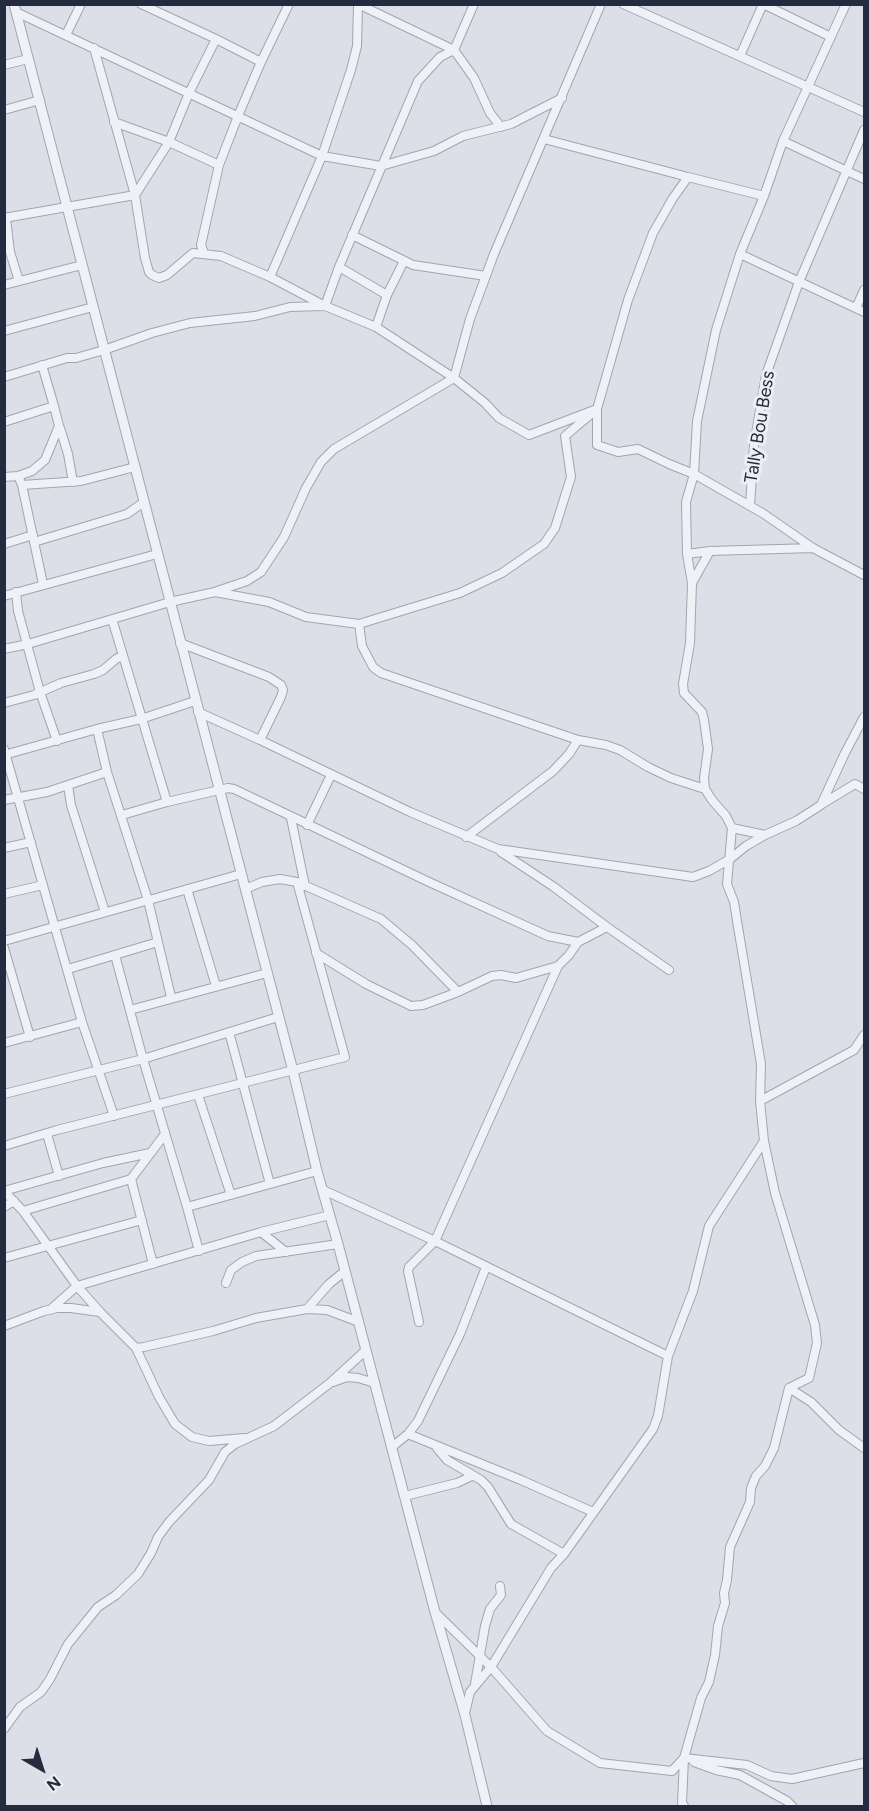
<!DOCTYPE html>
<style>
body{margin:0}
#map{position:relative;width:869px;height:1811px;overflow:hidden;background:#dcdfe7;font-family:Figtree,sans-serif}
canvas{display:block}
.frame{position:absolute;inset:0;border:6px solid #252b3e;pointer-events:none}
.north{position:absolute;left:12px;top:1739px;width:60px;height:60px;-webkit-text-stroke:4px #eceef5;paint-order:stroke;rotate:141deg;font-size:16px;font-weight:700;line-height:24px;text-align:center;color:#252b3e}
.north::after{content:'';display:block;margin:auto;width:21px;height:27px;background:#252b3e;clip-path:polygon(50% 0,100% 100%,50% 72%,0 100%)}
</style>
<div id="map">
<canvas width="869" height="1811"></canvas>
<div class="frame"></div>
<div class="north">N</div>
</div>
<script>
const context = document.querySelector('canvas').getContext('2d');
context.lineJoin = 'round';
const poly = rows => new Path2D(rows.map(r => 'M' + r).join(''));
function trace(path, color, width, dash) { context.strokeStyle = color; context.lineWidth = width; context.lineCap = dash ? 'butt' : 'round'; context.setLineDash(dash || []); context.stroke(path); }
function drawText(font, color, halo, rows, align = 'center') {
  context.font = font + ' Figtree,sans-serif'; context.lineWidth = 6; context.setLineDash([]); context.textBaseline = 'middle'; context.strokeStyle = halo; context.fillStyle = color; for (const [text, x, y, turn = 0] of rows) {
    context.save(); context.translate(x, y); context.rotate((+turn || 0) * Math.PI / 180); context.textAlign = isNaN(turn) ? turn : align; if (halo) context.strokeText(text, 0, 0); context.fillText(text, 0, 0); context.restore();
  }
}
const minor = poly([
 [141,4,216,39,261,62],
 [623,4,864,112],
 [763,4,831,37],
 [846,4,783,141,764,196,740,254,716,330,697,421,694,474,686,502,687,554,692,583,690,643,683,684,684,693,702,712,704,720,708,749,704,778,705,789,712,800,726,816,732,828,727,884,734,902,737,921,761,1064,760,1101,764,1141,775,1193,815,1325,817,1343,809,1378,789,1388,811,1402,839,1430,864,1448],
 [16,12,322,156,381,166,434,151,463,136,511,124,562,98],
 [66,35,81,4],
 [94,48,135,195,145,258,149,272,152,275,159,278,167,275,193,253,221,256,270,277,325,306,376,327,454,378,485,403,499,418,529,435,597,409,597,445,618,452,638,449,669,464,694,474,764,514,813,548,864,575],
 [740,56,763,4],
 [4,65,28,59],
 [4,110,40,100],
 [114,122,169,142,219,165],
 [544,139,688,177],
 [783,141,864,179],
 [4,218,135,195,169,142,189,93,216,39],
 [6,218,10,252,19,281],
 [352,235,413,265,486,276],
 [204,253,201,245,219,165,238,116,261,62,289,4],
 [740,254,864,312],
 [339,267,387,295,404,261],
 [270,277,322,156,351,70,357,46,358,4,454,50,474,78,490,113,501,127],
 [4,285,82,265],
 [325,306,339,267,418,81,440,57,454,50,474,4],
 [856,308,864,290],
 [376,327,387,295],
 [4,331,93,307],
 [4,377,67,358,76,358,104,350,152,333,190,323,255,316,290,307,324,306],
 [4,422,54,406,42,365],
 [60,428,68,454,73,482],
 [18,476,22,485,43,584],
 [4,477,18,476,32,471,45,460,59,426,54,406],
 [22,485,81,481,135,467],
 [750,505,754,445,766,375,799,282,864,130],
 [34,542,127,514,144,502],
 [4,544,33,535],
 [687,554,710,551,813,548],
 [692,583,710,551],
 [217,591,247,581,261,572,284,537,306,488,321,462,334,449,454,378,470,319,494,254,601,4],
 [16,592,18,611,40,692,57,741],
 [4,596,157,554],
 [112,619,167,802],
 [359,624,460,593,502,573,544,544,555,528,571,477,565,436,597,409,628,300,653,233,673,198,688,177,764,196],
 [180,643,269,677,281,685,283,690,281,697,260,740],
 [4,649,28,644,170,602,215,592,269,602,306,617,359,624,362,646,373,667,381,673,578,740,606,745,620,750,648,767,671,778,705,789],
 [4,703,34,695,61,683,94,674,103,670,116,659,122,656],
 [198,712,260,740,410,812,498,849,693,877,709,871,730,859,746,846,765,835,796,821,821,805,845,753,864,717],
 [97,729,107,772,148,900,171,997],
 [4,749,82,1022,114,1116],
 [4,755,97,729,141,719,195,701],
 [68,785,71,805,105,912],
 [4,800,47,792,107,772],
 [822,804,855,784,864,789],
 [122,815,167,802,228,788,234,789,429,882,548,936,578,942],
 [291,818,305,886],
 [307,825,331,775],
 [732,828,765,835],
 [466,837,553,771,569,754,578,740],
 [4,848,31,842],
 [501,852,554,887,607,927,669,970],
 [187,889,216,986],
 [245,889,262,882,280,879,297,882,381,919,412,945,458,992,492,976,501,975,516,978,558,966,569,955,578,942,607,927],
 [4,894,43,885],
 [4,941,241,874],
 [4,948,30,1037],
 [316,953,366,984,411,1006,423,1005,458,992],
 [115,955,143,1059,187,1207,199,1251],
 [68,969,158,942],
 [130,1010,267,973],
 [229,1032,270,1184],
 [4,1043,82,1022],
 [4,1094,143,1059,278,1017],
 [198,1095,231,1195],
 [760,1101,854,1050,864,1035],
 [47,1134,59,1176],
 [4,1146,57,1130,345,1057,297,882],
 [150,1153,103,1163,4,1191,23,1211,77,1286,100,1312,136,1348,159,1397,175,1424,192,1437,209,1441,244,1438],
 [131,1179,153,1264],
 [323,1190,435,1241,668,1356],
 [4,1207,14,1201],
 [187,1207,317,1171],
 [23,1211,131,1179,165,1134],
 [261,1232,286,1252],
 [4,1258,142,1220],
 [226,1283,231,1270,242,1262,256,1256,338,1244],
 [307,1309,329,1284,345,1271],
 [50,1310,77,1286,261,1232,330,1215],
 [419,1322,408,1271,409,1267,435,1241,558,966],
 [4,1326,44,1311,57,1308,71,1308,100,1312],
 [136,1348,144,1347,213,1331,256,1318,307,1309,327,1310,359,1322],
 [333,1382,347,1377,358,1378,375,1383],
 [408,1434,521,1480,593,1512],
 [392,1447,408,1434,418,1421,460,1334,486,1267],
 [437,1448,447,1460,481,1480,488,1487,511,1524,564,1554],
 [405,1496,457,1483,472,1476],
 [436,1613,491,1667,547,1731,600,1763,672,1771,684,1758,747,1765,771,1776,792,1779,864,1763],
 [475,1684,485,1626,490,1609,501,1595,500,1586],
 [465,1713,470,1692,491,1667,551,1568,564,1554,653,1429,658,1416,668,1356,693,1291,709,1226,764,1141],
 [4,1729,20,1707,41,1692,50,1679,68,1644,98,1607,116,1595,138,1574,151,1553,158,1537,169,1522,209,1480,225,1452,235,1444,274,1426,330,1383,366,1350],
 [694,1762,716,1770,740,1775,787,1801,792,1806],
 [684,1806,682,1803,684,1758,701,1698,709,1682,715,1655,718,1626,725,1603,724,1593,727,1580,730,1547,750,1502,751,1488,756,1476,765,1466,774,1448,789,1388]
]);
const tertiary = poly([
 [14,4,293,1071,317,1171,338,1244,435,1612,465,1715,487,1806]
]);
trace(minor, '#a1a5b1', 10);
trace(tertiary, '#a1a5b1', 11);
trace(minor, '#eff1f6', 8);
trace(tertiary, '#eff1f6', 9);
drawText('18px', '#252b3e', '#eceef5', [
 ["Tally Bou Bess",760,427,-81]
]);
</script>
